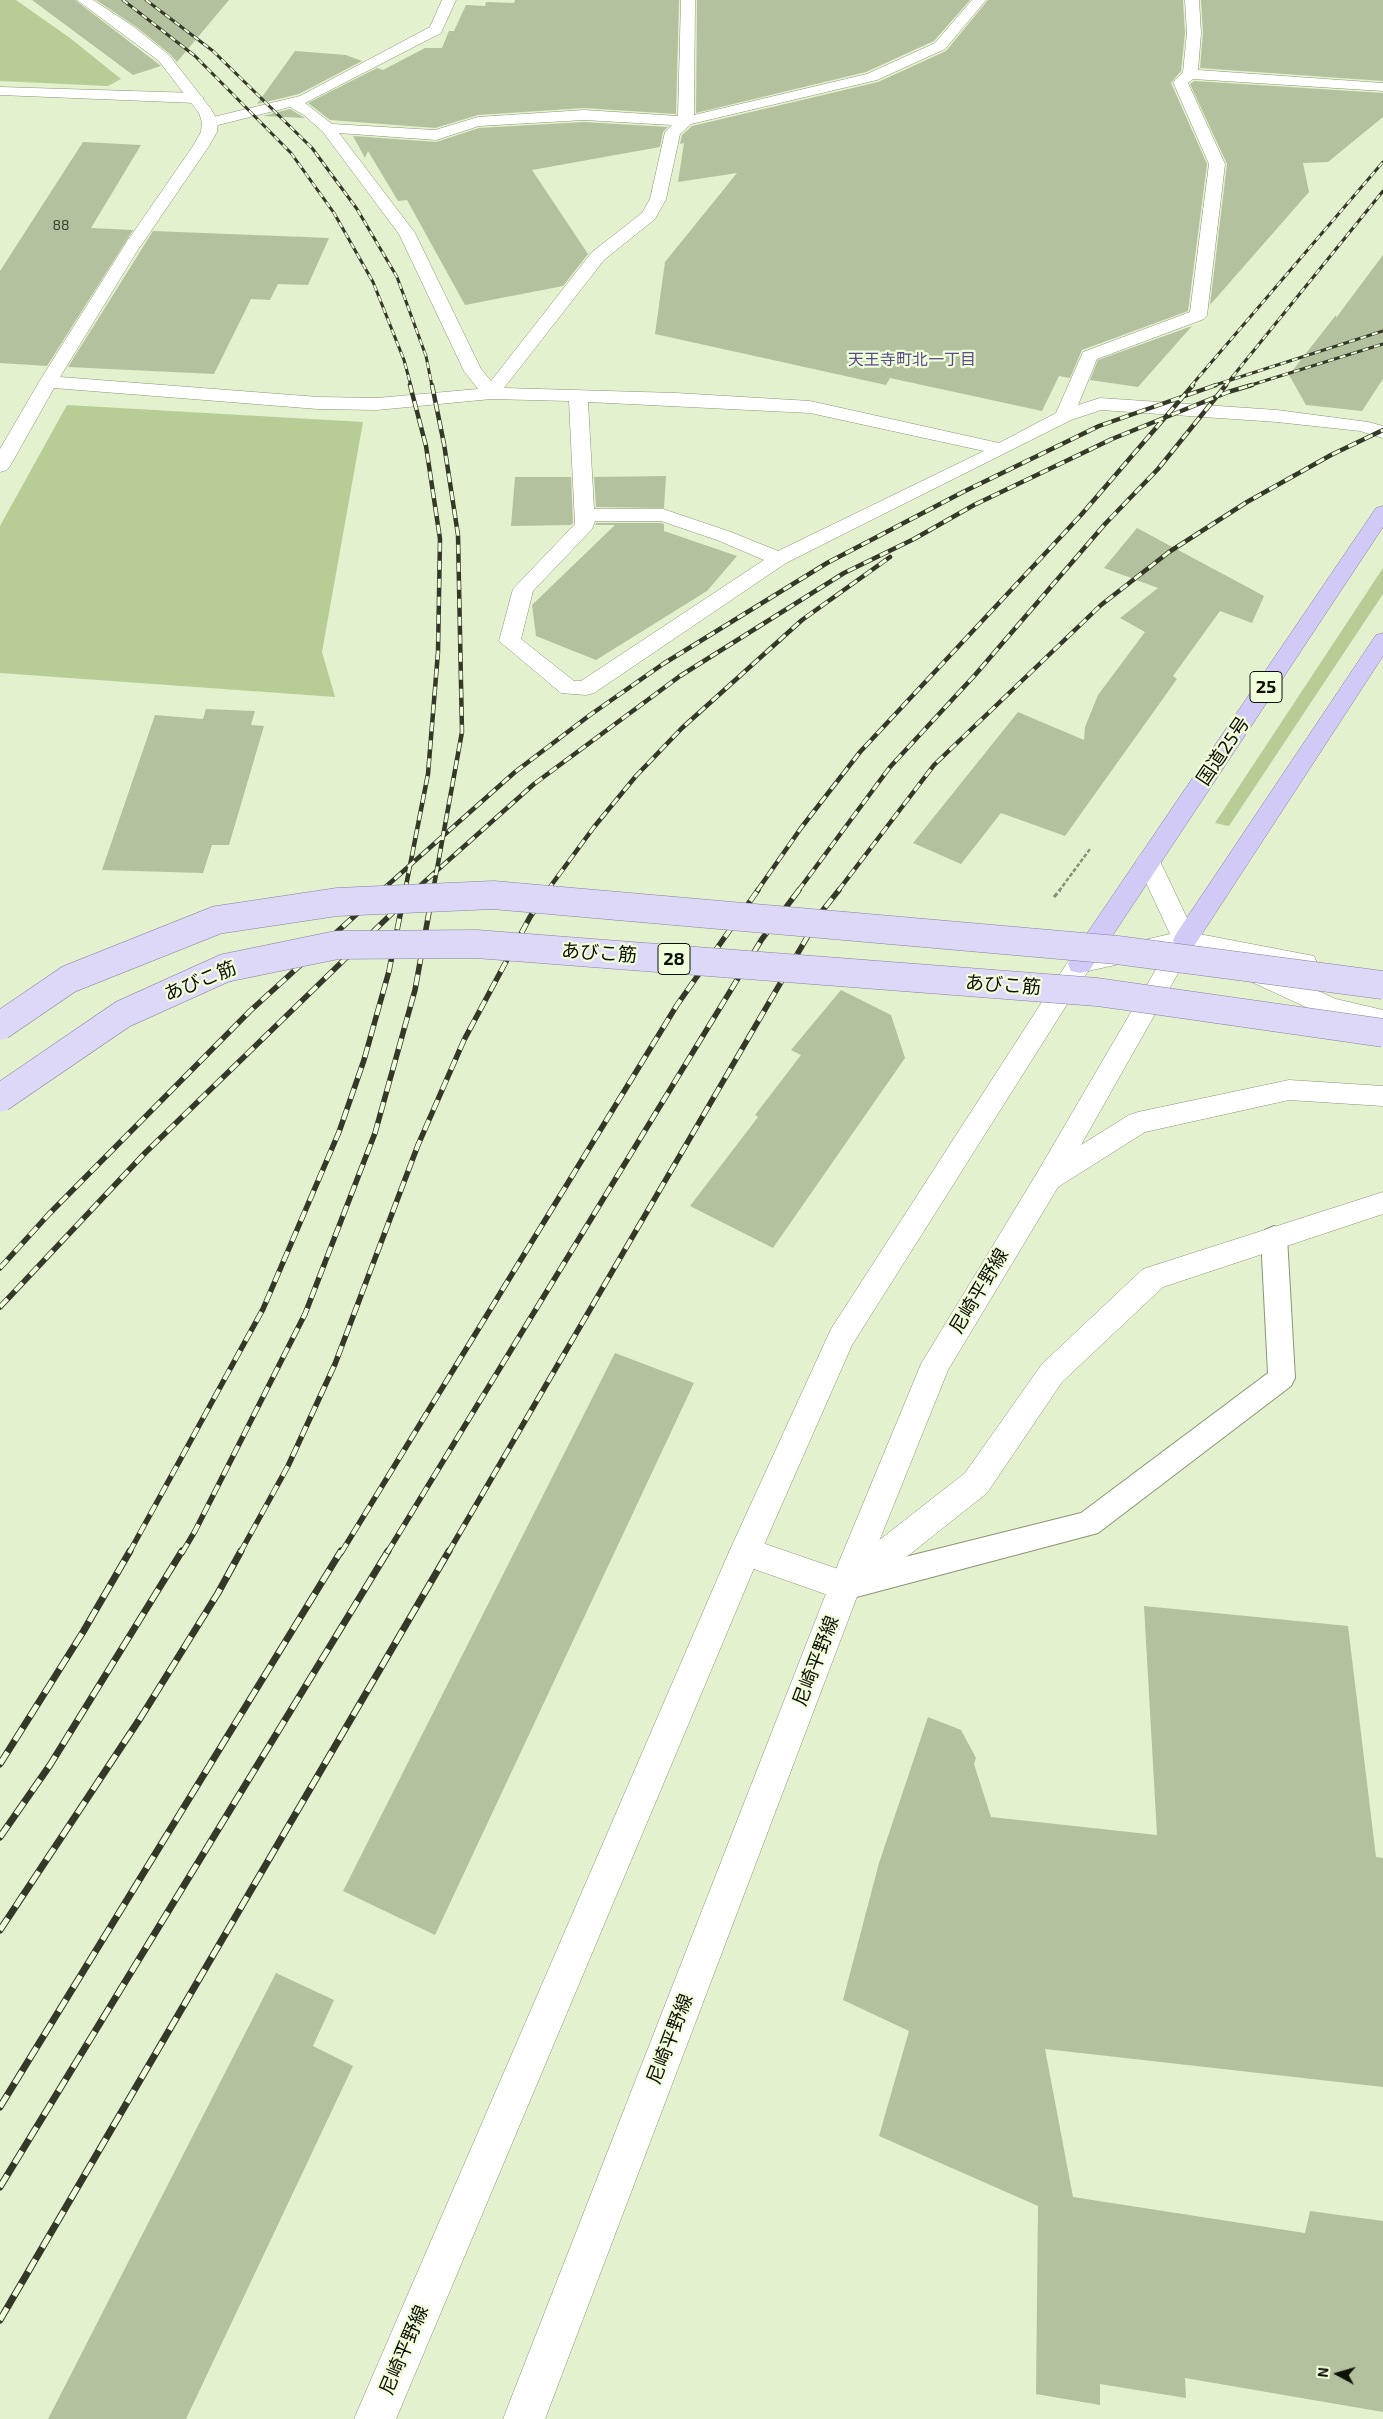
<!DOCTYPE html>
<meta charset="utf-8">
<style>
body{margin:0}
#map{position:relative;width:1383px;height:2419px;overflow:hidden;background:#e3f1ce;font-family:"Exo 2",sans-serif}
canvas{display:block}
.north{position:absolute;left:1313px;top:2349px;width:50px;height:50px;-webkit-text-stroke:4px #f1fedb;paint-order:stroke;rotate:276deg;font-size:14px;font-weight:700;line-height:20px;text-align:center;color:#0d1106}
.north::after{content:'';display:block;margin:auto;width:18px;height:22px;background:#0d1106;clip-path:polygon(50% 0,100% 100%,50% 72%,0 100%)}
</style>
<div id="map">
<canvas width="1383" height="2419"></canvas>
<div class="north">N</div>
</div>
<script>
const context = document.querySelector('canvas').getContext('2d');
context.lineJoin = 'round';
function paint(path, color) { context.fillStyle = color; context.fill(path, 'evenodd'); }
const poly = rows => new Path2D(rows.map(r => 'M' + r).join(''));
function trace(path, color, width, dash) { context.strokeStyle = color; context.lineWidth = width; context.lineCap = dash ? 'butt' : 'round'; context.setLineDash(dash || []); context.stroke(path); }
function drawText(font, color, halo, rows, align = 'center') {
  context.font = font + ' "Exo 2","Noto Sans JP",sans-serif'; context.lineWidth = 4.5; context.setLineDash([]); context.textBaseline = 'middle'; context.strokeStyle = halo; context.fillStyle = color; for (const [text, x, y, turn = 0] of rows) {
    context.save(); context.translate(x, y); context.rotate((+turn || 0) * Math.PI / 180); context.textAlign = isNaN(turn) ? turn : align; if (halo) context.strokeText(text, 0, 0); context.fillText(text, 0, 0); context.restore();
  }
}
paint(poly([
 [0,0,16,0,70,38,121,79,108,86,0,81],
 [67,405,363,422,322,652,335,697,0,673,0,526],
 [1383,568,1383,594,1229,826,1215,823]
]), '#b8cc95');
paint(poly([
 [32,0,75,0,161,66,133,75],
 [96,0,229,0,177,62,170,54,135,26],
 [515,0,679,0,676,114,584,108,478,115,435,128,330,120,308,103,377,68,383,70,425,48,442,48,449,31,454,31,466,5,485,6,486,2,514,3],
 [697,0,970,0,934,41,866,72,696,113],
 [988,0,1183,0,1185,33,1181,71,1171,83,1207,164,1188,311,1082,350,1070,378,1059,376,1042,411,890,378,886,385,655,334,665,262,737,173,678,182,684,143,680,144,682,135,692,126,878,82,946,51],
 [1201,0,1383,0,1383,81,1200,68,1203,33],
 [295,51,346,55,362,61,299,94,257,104],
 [1194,81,1383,93,1383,117,1328,162,1303,163,1309,192,1210,305,1227,164,1190,84],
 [290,109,305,118,263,116],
 [584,122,668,127,663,132,660,147,532,170,588,254,563,286,465,305,407,200,398,201,368,151,365,158,353,136,436,142,479,128],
 [83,142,141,145,91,228,133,230,47,366,0,363,0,271],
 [153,231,329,238,308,285,278,284,270,300,251,299,214,374,68,367],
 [1383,255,1383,379,1362,411,1306,405,1289,375,1336,315,1336,318],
 [1192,326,1138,387,1090,380,1098,360],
 [666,476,664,508,596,507,594,477],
 [515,477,571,477,573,523,571,525,511,526],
 [596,523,661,523,664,524,664,531,737,556,707,591,596,660,536,636,532,605,615,525,595,525],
 [1137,528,1264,596,1252,623,1220,611,1173,676,1177,679,1065,836,1001,813,961,864,913,843,1018,712,1084,740,1085,727,1098,695,1145,632,1120,618,1158,588,1104,568],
 [206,709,255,711,251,725,264,726,229,845,212,845,203,873,102,870,155,715,203,719],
 [841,990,891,1015,905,1058,773,1248,690,1206,758,1117,755,1115,801,1055,791,1050],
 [615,1353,694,1383,435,1935,343,1891],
 [1144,1606,1348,1626,1376,1857,1383,1858,1383,2087,1045,2049,1073,2197,1305,2233,1310,2211,1383,2221,1383,2412,1185,2378,1186,2398,1100,2384,1100,2405,1036,2394,1038,2206,879,2136,909,2031,843,2000,879,1863,928,1717,961,1730,976,1758,974,1764,991,1817,1157,1835],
 [276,1973,334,2000,313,2046,353,2066,186,2419,48,2419]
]), '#b4c19f');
const service = poly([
 [1274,1226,1283,1230,1287,1237,1295,1378,1291,1386,1098,1533,849,1599,839,1595,835,1585,839,1575,849,1571,1081,1513,1268,1373,1261,1237,1265,1230,1274,1226]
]);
const minor = poly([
 [442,0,456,0,441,33,305,103,332,124,435,130,478,117,584,110,678,116,681,0,695,0,694,115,867,74,935,43,972,0,986,0,945,49,877,80,691,124,680,134,666,199,655,219,604,260,504,388,676,393,810,401,999,443,1056,413,1083,352,1190,312,1209,164,1173,82,1183,72,1187,33,1185,0,1199,0,1201,33,1198,70,1383,83,1383,91,1193,79,1188,83,1225,164,1207,315,1204,319,1097,359,1078,405,1100,398,1277,410,1368,422,1383,426,1383,438,1360,431,1277,422,1101,410,1071,420,786,563,594,693,586,695,561,693,499,641,513,589,575,524,569,401,491,399,377,410,318,409,54,388,10,466,7,470,0,472,0,449,39,382,126,243,128,239,134,238,140,239,142,243,60,377,318,397,377,398,478,389,464,371,399,234,323,132,304,115,290,107,210,127,202,122,205,119,300,96,430,27,442,0],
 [584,120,672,125,665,132,650,199,642,213,592,252,491,381,481,369,415,233,339,133,436,140,479,126,584,120],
 [588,402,810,413,984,451,778,551,731,532,663,509,594,509,588,402],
 [595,521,661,521,717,540,764,560,581,681,574,681,521,639,533,591,592,529,595,521],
 [0,87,196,93,204,98,196,103,0,95,0,87],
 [1383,1192,1383,1214,1163,1287,1062,1382,987,1493,856,1597,845,1601,734,1562,729,1552,734,1542,745,1537,841,1570,965,1473,1042,1364,1143,1269,1383,1192]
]);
const tertiary = poly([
 [77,0,93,0,134,27,169,55,211,109,218,122,217,132,209,146,140,247,134,248,128,247,126,243,193,146,201,132,202,122,199,113,159,61,77,0],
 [1148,853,1156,855,1160,861,1194,933,1314,956,1317,963,1314,970,1305,972,1254,962,1336,999,1383,1010,1383,1030,1321,1014,1243,978,1240,971,1243,964,1251,962,1209,954,1201,956,1190,952,1081,1145,1129,1115,1138,1112,1289,1080,1383,1086,1383,1106,1289,1100,1145,1132,1058,1187,948,1370,861,1586,545,2419,503,2419,829,1586,921,1364,1037,1173,1165,954,1088,971,852,1345,760,1554,396,2419,354,2419,729,1552,831,1329,1071,957,1170,934,1136,861,1140,855,1148,853]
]);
const trunk = poly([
 [1383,506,1383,527,1089,971,1080,973,1071,971,1068,964,1071,957,1376,508,1383,506],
 [1383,633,1383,656,1194,946,1185,949,1176,946,1173,940,1176,934,1376,635,1383,633]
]);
trace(service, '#8a9575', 2);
trace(minor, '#8a9575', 1);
trace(tertiary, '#8a9575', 1);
trace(trunk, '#8580a1', 1);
trace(poly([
 [1059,891,1090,849]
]), '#858f77', 2.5, [4, 2]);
trace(poly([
 [1054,897,1060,890]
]), '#858f77', 3, [5, 2.5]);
paint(service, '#fff');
paint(minor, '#fff');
paint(tertiary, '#fff');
paint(trunk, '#d2caf6');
const railFar3 = poly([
 [123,0,195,56,291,153,334,213,373,282,404,360,411,386],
 [146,0,213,51,312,148,357,209,397,277,426,356,432,386],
 [1191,386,1383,162],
 [1212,386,1383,331],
 [1225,386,1383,191],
 [1248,386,1383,344]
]);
const railFar2 = poly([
 [432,385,444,444,458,535,462,732,433,891],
 [381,891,515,772,590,715,663,664,827,563,963,492,1099,426,1216,385],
 [405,891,428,774,438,652,440,539,426,446,410,385],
 [414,891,534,784,680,676,844,573,914,539,974,505,1112,439,1228,392,1252,385],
 [547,891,594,827,636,776,682,728,802,620,890,557],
 [757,891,801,828,860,752,1081,515,1193,385],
 [798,891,890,767,975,675,1105,524,1158,469,1226,385],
 [838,891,934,765,1101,605,1169,552,1247,502,1331,455,1383,430]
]);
const railFar1 = poly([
 [0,1268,49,1214,250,1011,383,890],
 [0,1307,145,1153,416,890],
 [129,1553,263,1309,339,1132,364,1060,389,971,405,890],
 [182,1553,195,1531,305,1314,375,1133,415,990,433,890],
 [240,1553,288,1466,335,1364,418,1145,464,1040,530,917,548,890],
 [341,1553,677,1005,758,890],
 [387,1553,762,939,799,890],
 [448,1553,823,910,839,890]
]);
const rail = poly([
 [0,1764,83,1632,130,1551],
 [0,1837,50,1765,182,1551],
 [0,1930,141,1717,218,1593,241,1551],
 [0,2107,341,1551],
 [0,2187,388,1551],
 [0,2320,449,1551]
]);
trace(railFar3, '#333829', 3);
trace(railFar2, '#333829', 4.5);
trace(railFar1, '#333829', 5.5);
trace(rail, '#333829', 7);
trace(railFar3, '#f1fedb', 2, [6]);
trace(railFar2, '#f1fedb', 3, [9]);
trace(railFar1, '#f1fedb', 4, [11]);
trace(rail, '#f1fedb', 5, [14]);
const primaryBridge = poly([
 [0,1026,69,979,217,920,337,902,493,895,1117,950,1383,985],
 [0,1098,123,1014,225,968,337,945,476,944,1097,992,1383,1033]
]);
trace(primaryBridge, '#8580a1', 29, []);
trace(primaryBridge, '#ddd7f8', 28);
drawText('14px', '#373d2c', null, [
 ["88",61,225]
]);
drawText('16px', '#594a89', '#f1fedb', [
 ["天王寺町北一丁目",912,360]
]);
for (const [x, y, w] of [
 [1266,687,32],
 [674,959,32]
]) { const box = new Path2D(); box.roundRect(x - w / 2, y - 15.5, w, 31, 4); context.fillStyle = '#f1fedb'; context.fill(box); trace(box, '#0d1106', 1); }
drawText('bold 18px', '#0d1106', null, [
 ["25",1266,687],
 ["28",674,959]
]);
drawText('19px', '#0d1106', '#f1fedb', [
 ["国道25号",1223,751,-56],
 ["あびこ筋",599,953,4],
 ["あびこ筋",200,981,-22],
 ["あびこ筋",1003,985,4],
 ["尼崎平野線",979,1291,-59],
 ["尼崎平野線",816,1661,-69],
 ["尼崎平野線",670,2039,-69],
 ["尼崎平野線",404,2350,-67]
]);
</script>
